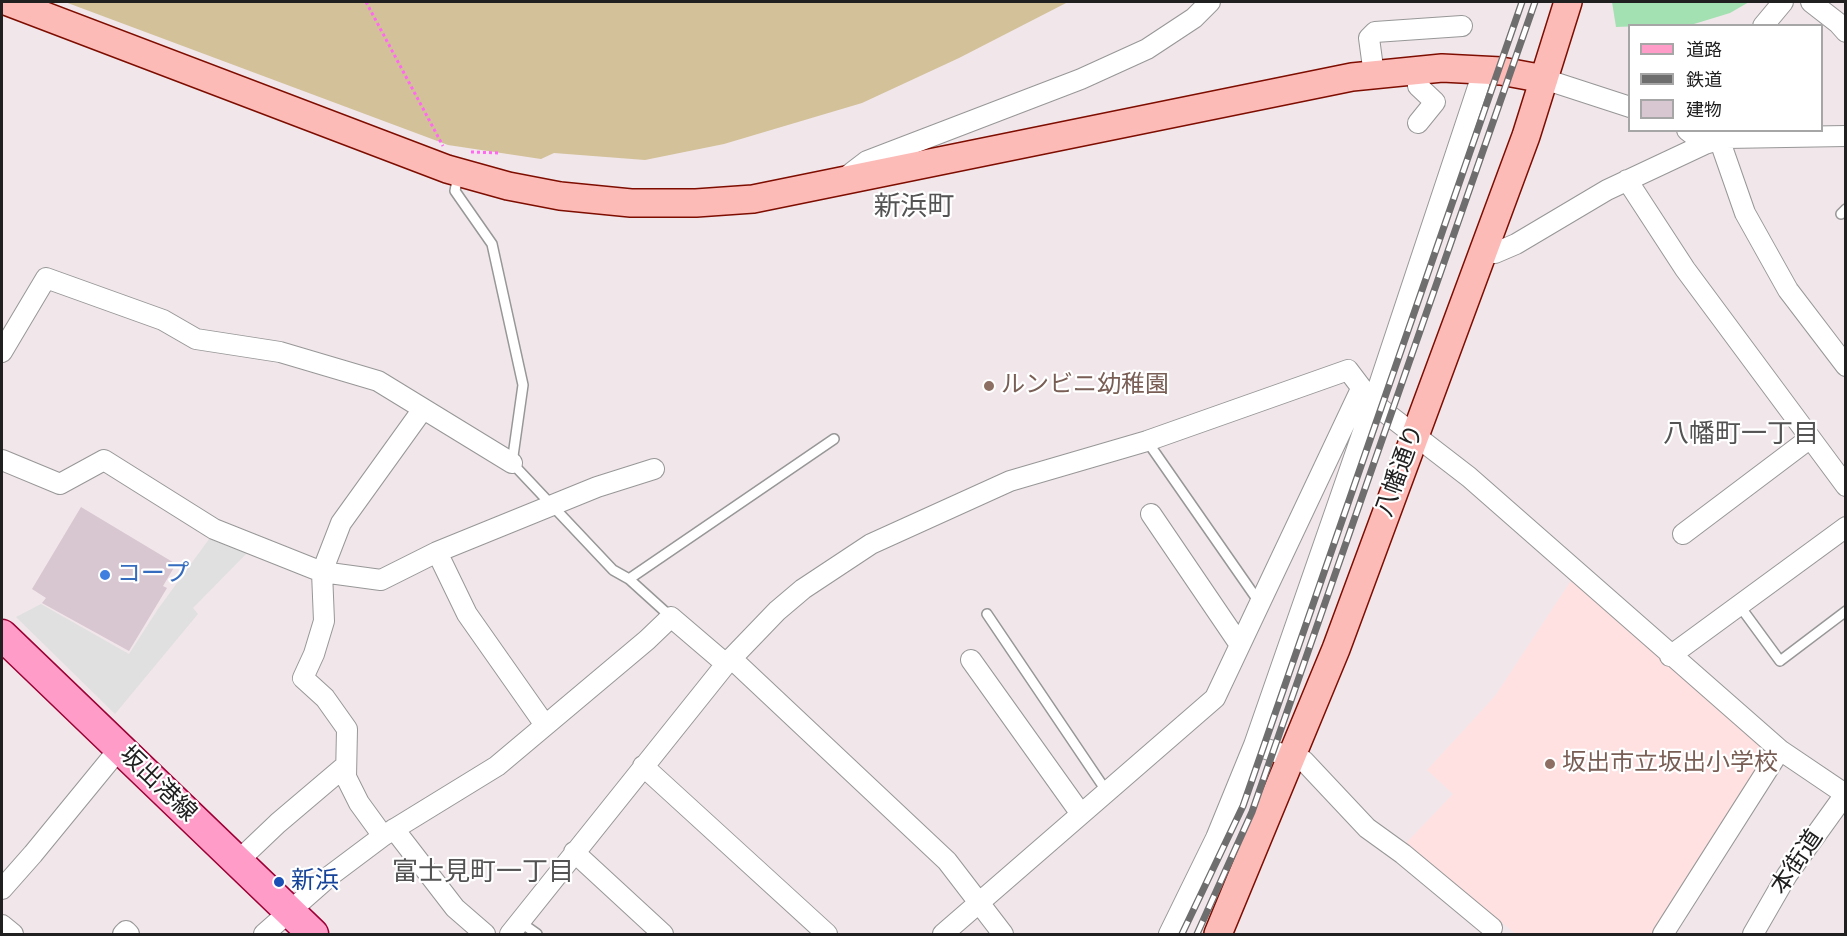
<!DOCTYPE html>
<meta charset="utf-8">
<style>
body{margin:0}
#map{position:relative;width:1847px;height:936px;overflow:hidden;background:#f1e6ea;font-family:Jost,"Noto Sans JP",sans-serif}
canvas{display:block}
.frame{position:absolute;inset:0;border:3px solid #202020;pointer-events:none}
.legend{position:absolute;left:1628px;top:24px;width:195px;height:108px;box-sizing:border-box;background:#fff;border:2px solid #a6a6a6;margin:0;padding:8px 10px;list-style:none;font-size:18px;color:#202020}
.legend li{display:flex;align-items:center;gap:12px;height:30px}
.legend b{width:30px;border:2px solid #a6a6a6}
</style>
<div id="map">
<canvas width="1847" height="936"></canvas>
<div class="frame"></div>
<ul class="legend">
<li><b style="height:8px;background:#ff9dc8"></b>道路</li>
<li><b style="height:8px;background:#6e6e6e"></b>鉄道</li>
<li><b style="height:16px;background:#d8c6d0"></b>建物</li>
</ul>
</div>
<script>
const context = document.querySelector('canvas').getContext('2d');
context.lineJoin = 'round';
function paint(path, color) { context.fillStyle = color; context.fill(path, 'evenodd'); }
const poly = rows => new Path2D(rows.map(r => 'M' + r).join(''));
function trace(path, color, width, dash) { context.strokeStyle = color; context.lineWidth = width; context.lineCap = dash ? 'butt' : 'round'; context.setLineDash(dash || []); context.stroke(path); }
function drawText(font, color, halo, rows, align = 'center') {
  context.font = font + ' Jost,"Noto Sans JP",sans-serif'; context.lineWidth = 4.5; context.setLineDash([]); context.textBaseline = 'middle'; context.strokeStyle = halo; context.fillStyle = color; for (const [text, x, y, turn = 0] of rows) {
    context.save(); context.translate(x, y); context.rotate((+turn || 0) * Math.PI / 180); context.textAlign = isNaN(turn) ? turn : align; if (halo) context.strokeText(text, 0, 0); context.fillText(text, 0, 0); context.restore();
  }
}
paint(poly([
 [1570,582,1581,582,1767,747,1769,759,1657,934,1516,934,1405,844,1453,794,1427,770,1495,696]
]), '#ffe1e2');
paint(poly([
 [65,2,1068,2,959,58,862,103,724,144,645,160,554,153,541,159,448,145]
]), '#d3c199');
paint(poly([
 [212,535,250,550,193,608,198,614,115,714,16,617,41,604,129,654,158,609]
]), '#e0e0e0');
paint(poly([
 [1612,2,1749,2,1730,13,1694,24,1616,27]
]), '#a4e1b2');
paint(poly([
 [81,507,176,564,163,586,167,588,129,651,42,603,46,598,32,589]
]), '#d8c6d0');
const lane = poly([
 [458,175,455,191,492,244,523,385,512,463,613,570,629,579,671,617],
 [1841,214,1846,209],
 [1147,441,1259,602],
 [629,579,834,439],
 [1739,605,1780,661,1846,611],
 [987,614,1107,792],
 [520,922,537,934]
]);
const street = poly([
 [1811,2,1838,23,1846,32],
 [1763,26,1783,2],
 [1417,71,1418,86,1435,102,1418,123],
 [1374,75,1369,38,1375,32,1462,26],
 [1544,79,1630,107],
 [1687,130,1705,144],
 [1716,130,1745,213,1788,290,1846,366],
 [849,180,850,174,867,161,1081,79,1147,49,1194,18,1210,2],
 [1627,180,1685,269,1846,486],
 [1482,252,1495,253,1516,244,1607,190,1705,144,1726,138,1846,136],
 [2,352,46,278,163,320,196,339,280,352,378,381,512,463],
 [2,460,60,484,104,460,214,529,322,572,381,580,437,552,597,487,654,469],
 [1151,514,1240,645],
 [1683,534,1809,439],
 [437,552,467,614,545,725],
 [1670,656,1846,527],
 [731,658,947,861,1003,934],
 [971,660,1081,814],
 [1254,745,1304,761,1367,828,1403,854,1492,928],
 [643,766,827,934],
 [394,829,455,908,485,934],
 [383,836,359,803,346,777,347,729,325,698,303,678,314,654,324,621,322,572,341,523,423,409],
 [574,852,663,934],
 [237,862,278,823,344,767],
 [2,889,33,854,119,749],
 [2,925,13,934],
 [123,934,126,931,129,934],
 [264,934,331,875,383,836,497,766,647,640,671,617,726,664],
 [510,934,726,664,777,611,803,589,871,544,1010,481,1147,441,1348,370,1373,403,1469,477,1780,750,1845,794],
 [943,934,1215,698,1361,389],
 [1169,934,1216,838,1254,745,1373,403,1484,69],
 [1663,934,1780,750],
 [1753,934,1787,875,1846,793]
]);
const secondary = poly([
 [8,2,447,169,508,186,560,196,631,203,696,203,753,199,1352,77,1442,68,1501,71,1544,79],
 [1218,934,1336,649,1526,136,1568,2]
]);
const primary = poly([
 [2,635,313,934]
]);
trace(lane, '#979797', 12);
trace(street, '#979797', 22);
trace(secondary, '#7e0d00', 30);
trace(primary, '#9c0035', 33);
trace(poly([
 [366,2,443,146],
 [471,152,500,153]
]), '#ff69f0', 3, [3, 3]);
trace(lane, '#fff', 9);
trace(street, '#fff', 20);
trace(secondary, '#fdbbb8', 27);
trace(primary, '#ff9dc8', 30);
const rail = poly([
 [1182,934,1243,806,1522,2],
 [1197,934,1252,812,1535,2]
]);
trace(rail, '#6e6e6e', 7);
trace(rail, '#fff', 4.5, [14]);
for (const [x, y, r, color] of [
 [989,386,6,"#8d6e63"],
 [105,575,6,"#3f7fe0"],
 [1550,764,6,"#8d6e63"],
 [279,882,6,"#1a4fb4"]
]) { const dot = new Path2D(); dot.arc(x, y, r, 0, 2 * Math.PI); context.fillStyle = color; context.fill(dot); trace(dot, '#fff', 2); }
drawText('24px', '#785e54', '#fff', [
 ["ルンビニ幼稚園",1001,386],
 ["坂出市立坂出小学校",1562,764]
], 'left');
drawText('24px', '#202020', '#fff', [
 ["八幡通り",1401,471,-70],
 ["坂出港線",157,785,44],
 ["本街道",1798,863,-56]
]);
drawText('24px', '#366cbe', '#fff', [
 ["コープ",117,575]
], 'left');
drawText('24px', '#164399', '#fff', [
 ["新浜",291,882]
], 'left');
drawText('26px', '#535353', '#fff', [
 ["八幡町一丁目",1741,436],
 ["富士見町一丁目",483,874]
]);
drawText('27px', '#535353', '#fff', [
 ["新浜町",914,208]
]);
</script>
